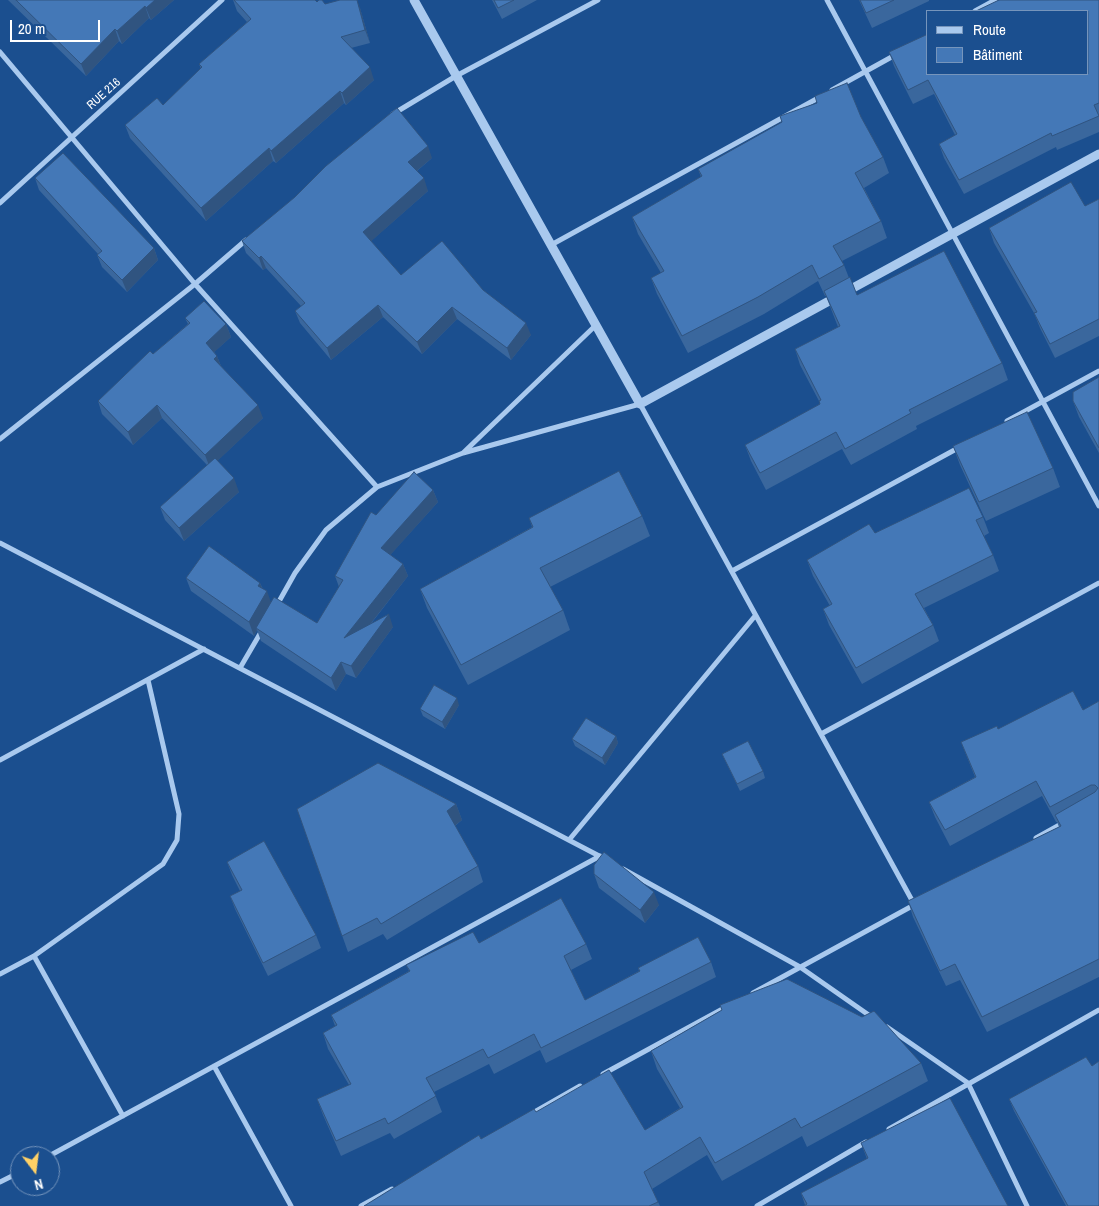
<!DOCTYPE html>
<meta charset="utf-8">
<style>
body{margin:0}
#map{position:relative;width:1099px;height:1206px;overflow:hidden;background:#1b4f8f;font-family:"Archivo Narrow",sans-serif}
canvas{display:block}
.legend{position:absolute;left:926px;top:10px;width:162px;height:65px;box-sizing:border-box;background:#1b4f8f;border:1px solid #7695bc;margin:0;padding:6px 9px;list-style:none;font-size:15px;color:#fff}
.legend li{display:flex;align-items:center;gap:10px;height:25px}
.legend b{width:25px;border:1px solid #7695bc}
.north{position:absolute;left:10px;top:1146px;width:50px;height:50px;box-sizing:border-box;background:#1b4f8f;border:1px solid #7695bc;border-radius:50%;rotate:165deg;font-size:14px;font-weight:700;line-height:20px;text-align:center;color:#fff}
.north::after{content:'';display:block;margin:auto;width:18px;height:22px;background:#ffd166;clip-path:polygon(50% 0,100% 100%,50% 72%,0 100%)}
.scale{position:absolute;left:10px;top:20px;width:90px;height:22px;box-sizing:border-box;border:2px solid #fff;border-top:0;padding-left:6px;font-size:15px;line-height:18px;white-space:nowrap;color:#fff;-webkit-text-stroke:4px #1b4f8f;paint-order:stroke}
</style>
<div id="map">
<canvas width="1099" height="1206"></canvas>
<ul class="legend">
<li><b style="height:6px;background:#a9c9ee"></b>Route</li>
<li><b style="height:14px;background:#4478b7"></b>Bâtiment</li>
</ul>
<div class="north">N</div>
<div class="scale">20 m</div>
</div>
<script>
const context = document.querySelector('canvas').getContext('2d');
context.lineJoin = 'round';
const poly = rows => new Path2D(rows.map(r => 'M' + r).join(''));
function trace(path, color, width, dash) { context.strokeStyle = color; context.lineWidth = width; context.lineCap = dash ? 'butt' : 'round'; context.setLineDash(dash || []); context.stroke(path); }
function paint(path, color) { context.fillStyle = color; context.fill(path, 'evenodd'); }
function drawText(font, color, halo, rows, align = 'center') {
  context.font = font + ' "Archivo Narrow",sans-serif'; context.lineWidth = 5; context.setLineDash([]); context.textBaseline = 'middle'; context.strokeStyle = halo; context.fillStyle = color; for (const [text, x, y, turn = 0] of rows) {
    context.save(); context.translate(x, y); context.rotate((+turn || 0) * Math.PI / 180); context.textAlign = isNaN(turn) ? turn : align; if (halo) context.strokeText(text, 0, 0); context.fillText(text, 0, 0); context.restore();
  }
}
trace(poly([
 [827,0,1099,506],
 [975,11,995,0],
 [0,52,195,284,377,487],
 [832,90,897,54],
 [393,114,456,76,598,0],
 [0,203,222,0],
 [551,245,820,97],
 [1007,421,1099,371],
 [0,439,195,284,246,240],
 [463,453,640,404,914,904],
 [0,543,605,859],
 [732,571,960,447],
 [277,605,295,573,326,530,377,487,463,453,596,325],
 [240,668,261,632],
 [821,734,1099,583],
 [0,760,204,649],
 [1036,838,1063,823],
 [569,840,755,616],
 [623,869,800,967,873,1018],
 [34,956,123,1116],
 [0,974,34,956,163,864,177,840,179,814,148,680],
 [753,993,914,905],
 [887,1027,968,1083,1027,1206],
 [214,1066,291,1206],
 [603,1074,728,1006],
 [531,1114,580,1086],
 [889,1129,1099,1010],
 [49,1156,600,856],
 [0,1182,20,1172],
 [361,1206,392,1189],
 [757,1206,866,1142]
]), '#a9c9ee', 5);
trace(poly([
 [414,0,640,404,1099,154]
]), '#a9c9ee', 9);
paint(poly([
 [8,0,174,0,151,20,149,18,122,44,119,41,86,76],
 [233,0,315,0,317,2,325,4,360,8,370,43,351,48,374,80,346,105,344,103,276,163,273,161,206,221,130,138,125,125,163,105,201,69,199,64,247,22,237,11],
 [492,0,537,0,502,19],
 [859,0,929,0,929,1,872,28],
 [1099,0,1099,132,1057,150,1056,147,964,194,944,158,939,144,955,135,934,94,913,104,894,66,889,52],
 [861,117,883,157,889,173,864,188,881,221,887,238,842,261,844,265,849,278,857,295,1002,363,1008,380,916,426,917,429,851,465,842,449,766,490,751,461,745,445,820,405,819,401,800,365,795,349,838,327,826,296,825,296,818,281,764,314,688,353,657,294,651,278,661,273,638,234,632,217,701,177,698,169],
 [432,158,417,171,428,191,371,241,401,275,483,290,531,335,511,360,457,319,422,354,383,317,331,360,300,323,295,311,301,306,266,268,263,270,246,253,242,241],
 [35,178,154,248,158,260,127,292,102,267,97,255,98,254,39,190],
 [1099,199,1099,336,1055,358,1040,328,1034,313,994,243,989,228,1085,206],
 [185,318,226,324,231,337,214,352,217,356,221,366,263,418,217,461,239,492,184,541,165,520,160,507,207,465,162,418,133,445,102,414,98,401,188,324],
 [1099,377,1099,453,1079,417,1073,401],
 [953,446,1053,468,1060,487,986,521,960,465],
 [433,490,438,502,390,555,403,564,408,576,370,625,393,627,356,678,346,674,336,691,261,641,257,630,254,636,191,591,186,578,260,583,263,589,271,603,317,623,339,587,335,576,376,515],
 [642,516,650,536,550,587,563,610,570,630,468,685,427,608,420,589,532,527,529,518],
 [983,517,989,533,984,536,993,555,999,571,924,608,933,625,939,641,862,684,829,625,823,609,830,606,813,576,807,560,875,533],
 [1099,701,1099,977,987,1032,960,980,946,986,913,917,908,901,1059,827,1057,822,1056,822,1042,796,950,846,935,817,929,802,975,777,961,742,998,729,1083,710],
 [459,705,445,729,423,716,420,709],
 [616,736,618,743,605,765,575,746,572,739],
 [722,754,763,771,765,778,740,791],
 [456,804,462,820,455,826,478,866,483,882,387,940,383,934,348,952,297,809],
 [227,862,316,935,321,948,268,976,235,909,230,896,240,891,232,875],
 [594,874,659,905,645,923,599,888],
 [479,943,586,944,592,959,571,970,585,1000,639,971,638,968,711,962,716,977,546,1063,540,1050,494,1074,489,1064,434,1092,442,1112,394,1139,390,1133,341,1156,323,1115,317,1099,349,1085,328,1049,323,1033,335,1026,331,1015,409,971,406,965],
 [720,1005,921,1063,928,1081,807,1147,802,1136,722,1181,707,1155,652,1189,660,1206,364,1206,481,1139,536,1112,645,1130,680,1108,657,1069,651,1051,722,1010],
 [1092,1066,1099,1206,1066,1206,1014,1111,1009,1099],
 [861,1143,1008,1206,805,1205,801,1193,867,1159]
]), '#3a679d');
paint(poly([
 [155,0,174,0,151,20,146,8],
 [357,0,360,8,370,43,365,30],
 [145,6,149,18,122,44,117,31],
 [115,29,119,41,86,76,81,64],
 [370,67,374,80,346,105,342,93],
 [340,91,344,103,276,163,271,151],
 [428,146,432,158,413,174,408,162],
 [269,148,273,161,206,221,201,208],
 [424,178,428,191,367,245,363,232],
 [154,248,158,260,127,292,122,280],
 [261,256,266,268,263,270,259,258],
 [378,305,383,317,331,360,327,348],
 [452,307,457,319,422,354,417,342],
 [526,323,531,335,511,360,507,348],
 [226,324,231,337,210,356,206,343],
 [217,356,222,369,214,359],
 [157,405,162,418,133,445,128,432],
 [258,405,263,418,210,468,205,455],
 [234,478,239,492,184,541,179,528],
 [433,490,438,502,385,561,381,548],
 [403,564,408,576,349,651,344,638],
 [260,583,265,595,267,591,272,605,256,628,257,630,254,636,249,622,258,586],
 [389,614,393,627,356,678,351,666],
 [341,662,346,674,336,691,331,678],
 [457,698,459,705,445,729,442,722],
 [616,736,618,743,605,765,602,758],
 [456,804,462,820,453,827,447,811],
 [654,892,659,905,645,923,640,910]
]), '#305480');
const building = poly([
 [16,0,155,0,146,8,145,6,117,31,115,29,81,64,16,0],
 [234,0,315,0,317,2,319,0,322,0,325,4,340,0,357,0,365,30,341,37,370,67,342,93,340,91,271,151,269,148,201,208,125,125,157,98,163,105,202,67,199,64,251,19,234,0],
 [494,0,514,0,498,8,494,0],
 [860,0,894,0,866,13,860,0],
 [999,0,1099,0,1099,103,1094,105,1099,116,1052,136,1051,133,959,180,939,144,957,134,928,80,908,90,889,52,928,34,928,74,1088,74,1088,11,976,11,999,0],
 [847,83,861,117,883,157,855,173,881,221,833,246,844,265,819,279,812,265,758,297,682,336,651,278,664,271,632,217,702,176,698,169,782,122,780,116,817,103,815,96,847,83],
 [397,108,428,146,408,162,424,178,363,232,401,275,442,241,483,290,526,323,507,348,452,307,417,342,378,305,327,348,295,311,305,303,261,256,259,258,242,241,295,197,326,166,397,108],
 [63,153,154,248,122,280,97,255,102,251,35,178,63,153],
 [1071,182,1085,206,1099,199,1099,319,1050,344,1034,313,1037,312,989,228,1071,182],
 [944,251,1002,363,909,410,911,413,845,449,836,432,760,473,745,445,820,404,819,401,821,400,795,349,840,326,824,291,850,277,857,295,944,251],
 [204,301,226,324,206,343,217,356,214,359,258,405,205,455,157,405,128,432,98,401,150,351,153,354,190,323,185,318,204,301],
 [1099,377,1099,448,1073,401,1073,392,1099,377],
 [1027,412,1053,468,979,502,953,446,1027,412],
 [215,458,234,478,179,528,160,507,215,458],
 [619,471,642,516,540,568,563,610,461,665,420,589,533,527,529,518,619,471],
 [414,472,433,490,381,548,403,564,344,638,389,614,351,666,341,662,331,678,256,628,274,597,317,623,343,580,335,576,371,512,376,515,414,472],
 [969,488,983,517,976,520,993,555,915,594,933,625,856,668,823,609,832,604,807,560,869,524,875,533,969,488],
 [209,546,260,583,258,586,267,591,249,622,186,578,209,546],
 [434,685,457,698,442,722,420,709,434,685],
 [1073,691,1083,710,1099,701,1099,959,982,1017,955,964,940,971,908,901,1061,826,1055,815,1095,792,1098,788,1095,785,1091,785,1050,807,1036,781,945,830,929,802,976,777,961,742,997,726,998,729,1073,691],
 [586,718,616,736,602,758,572,739,586,718],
 [748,741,763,771,737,784,722,754,748,741],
 [378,763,456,804,447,811,478,866,381,924,377,918,342,936,297,809,378,763],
 [264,841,316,935,263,963,230,896,242,890,227,862,264,841],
 [604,852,654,892,640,910,594,874,594,865,604,852],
 [561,898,586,944,564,956,585,1000,640,971,638,968,698,937,711,962,541,1048,534,1034,488,1058,483,1049,426,1078,436,1096,388,1124,385,1118,336,1141,317,1099,351,1084,323,1033,337,1025,331,1015,410,971,406,965,473,932,479,943,561,898],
 [787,979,862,1017,874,1011,921,1063,801,1128,795,1118,715,1163,700,1137,644,1172,658,1202,649,1206,364,1206,479,1135,481,1139,534,1109,536,1112,609,1070,645,1130,683,1107,651,1051,722,1010,720,1005,787,979],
 [1086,1057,1092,1066,1099,1061,1099,1206,1068,1206,1009,1099,1086,1057],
 [950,1098,1008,1206,804,1206,807,1204,801,1193,868,1158,861,1143,950,1098]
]);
paint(building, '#4478b7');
trace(building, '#305480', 1);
drawText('12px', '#fff', '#1b4f8f', [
 ["RUE 216",104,94,-42]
]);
</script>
